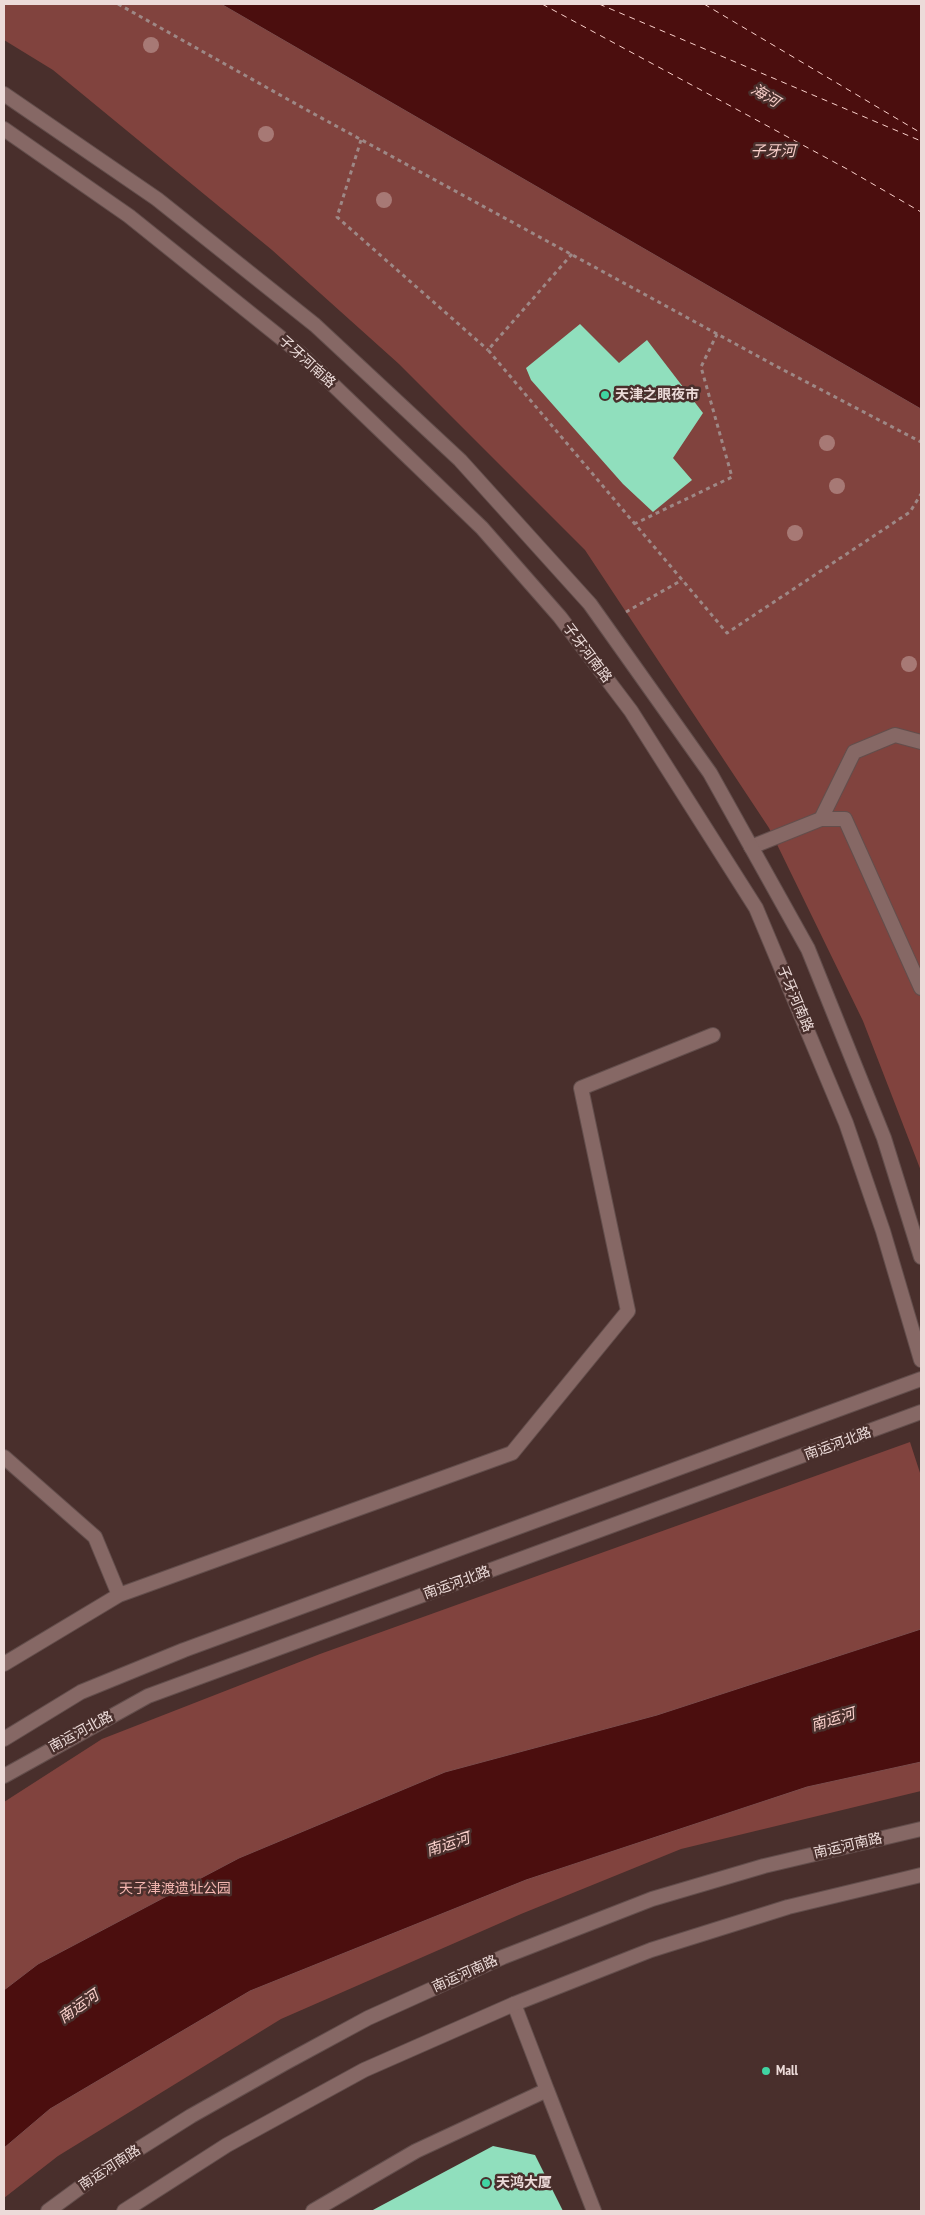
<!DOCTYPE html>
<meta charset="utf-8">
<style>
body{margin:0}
#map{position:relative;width:925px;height:2215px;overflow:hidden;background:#492f2c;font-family:"PT Sans Narrow",sans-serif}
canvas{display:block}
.frame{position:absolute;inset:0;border:5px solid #ecdbd9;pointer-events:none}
</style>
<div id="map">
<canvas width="925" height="2215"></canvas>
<div class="frame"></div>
</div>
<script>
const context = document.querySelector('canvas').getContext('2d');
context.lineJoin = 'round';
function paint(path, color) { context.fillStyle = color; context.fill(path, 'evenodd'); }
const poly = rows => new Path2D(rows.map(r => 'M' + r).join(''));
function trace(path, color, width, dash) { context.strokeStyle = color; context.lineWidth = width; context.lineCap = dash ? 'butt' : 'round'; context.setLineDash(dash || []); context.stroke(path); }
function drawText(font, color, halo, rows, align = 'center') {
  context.font = font + ' "PT Sans Narrow","Noto Sans SC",sans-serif'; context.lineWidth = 5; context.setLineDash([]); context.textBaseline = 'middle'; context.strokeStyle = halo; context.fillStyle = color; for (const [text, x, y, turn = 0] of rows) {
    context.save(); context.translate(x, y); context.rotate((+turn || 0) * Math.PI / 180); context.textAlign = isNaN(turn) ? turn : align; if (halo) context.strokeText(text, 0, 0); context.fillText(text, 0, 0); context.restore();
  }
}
paint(poly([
 [4,4,921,4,921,1171,863,1021,769,828,585,550,399,364,272,250,53,70,4,40],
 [910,1442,921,1476,921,1791,681,1849,521,1914,281,2019,58,2156,4,2198,4,1802,102,1739,320,1654]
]), '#81433e');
const water = poly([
 [221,4,921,4,921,409,221,4],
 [921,1629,921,1762,807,1787,526,1880,250,1991,50,2109,4,2148,4,1990,38,1964,239,1858,445,1772,657,1715,921,1629]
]);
paint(water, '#4b0e0e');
trace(water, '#7b4c4b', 1);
trace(poly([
 [542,4,847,169,921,212],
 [599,4,921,141],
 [704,4,921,133]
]), '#f9cfca', 1, [6, 5]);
paint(poly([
 [580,324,619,363,647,340,703,413,673,458,692,480,653,512,623,484,531,380,526,368],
 [493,2146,535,2155,563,2211,371,2211]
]), '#90dfbd');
const service = poly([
 [821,819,854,752,895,735,921,742],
 [751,847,821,819,845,819,921,988],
 [4,1457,95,1537,119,1595],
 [4,1664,119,1595,512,1453,628,1311,581,1088,713,1035]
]);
const minor = poly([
 [547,2090,594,2211],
 [313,2211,416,2151,547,2090,514,2004]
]);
const tertiary = poly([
 [4,1739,81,1692,184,1650,921,1379],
 [4,1776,148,1696,921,1412],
 [48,2211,97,2175,191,2116,285,2063,368,2018,503,1957,652,1899,764,1866,921,1829],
 [124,2211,227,2145,364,2070,514,2004,651,1950,788,1907,921,1875]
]);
const secondary = poly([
 [4,94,157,199,315,325,460,460,590,604,710,773,808,949,884,1138,921,1257],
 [4,129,129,216,301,354,482,528,560,617,631,711,756,908,846,1123,883,1231,921,1360]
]);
trace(service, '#634e4c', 16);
trace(minor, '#634e4c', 16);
trace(tertiary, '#634e4c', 16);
trace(secondary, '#634e4c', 16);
trace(poly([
 [118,4,305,109,774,365,921,442],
 [361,140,337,217,488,350],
 [572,254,488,350,727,633,910,512,921,494],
 [634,524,732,477,701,367,717,334],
 [626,612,682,580]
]), '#9e8886', 3, [4, 4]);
trace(service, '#866865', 14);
trace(minor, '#866865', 14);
trace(tertiary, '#866865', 14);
trace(secondary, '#866865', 14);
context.fillStyle = '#a77975';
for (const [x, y] of [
 [151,45],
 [266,134],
 [384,200],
 [827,443],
 [837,486],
 [795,533],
 [909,664]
]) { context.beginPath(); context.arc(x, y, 8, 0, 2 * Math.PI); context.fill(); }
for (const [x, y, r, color] of [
 [605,395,5,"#40d4a2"],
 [766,2071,5,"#40d4a2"],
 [486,2183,5,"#40d4a2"]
]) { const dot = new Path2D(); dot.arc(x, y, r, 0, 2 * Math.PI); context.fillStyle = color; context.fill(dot); trace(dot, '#492f2c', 2); }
drawText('14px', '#ecdbd9', '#492f2c', [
 ["子牙河南路",307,362,42],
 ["子牙河南路",587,653,53],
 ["子牙河南路",795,999,67],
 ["南运河北路",838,1444,-20],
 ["南运河北路",457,1583,-20],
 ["南运河北路",81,1732,-28],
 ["南运河南路",848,1846,-13],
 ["南运河南路",465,1974,-24],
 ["南运河南路",110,2168,-33]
]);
drawText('bold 14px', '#ecdbd9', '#492f2c', [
 ["天津之眼夜市",615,395],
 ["Mall",776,2071],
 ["天鸿大厦",496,2183]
], 'left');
drawText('14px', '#f4b6b0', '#492f2c', [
 ["天子津渡遗址公园",175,1889]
]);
drawText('italic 15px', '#f9cfca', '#492f2c', [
 ["海河",765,96,31],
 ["子牙河",773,152],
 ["南运河",833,1720,-17],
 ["南运河",448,1845,-18],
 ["南运河",79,2007,-35]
]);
</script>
